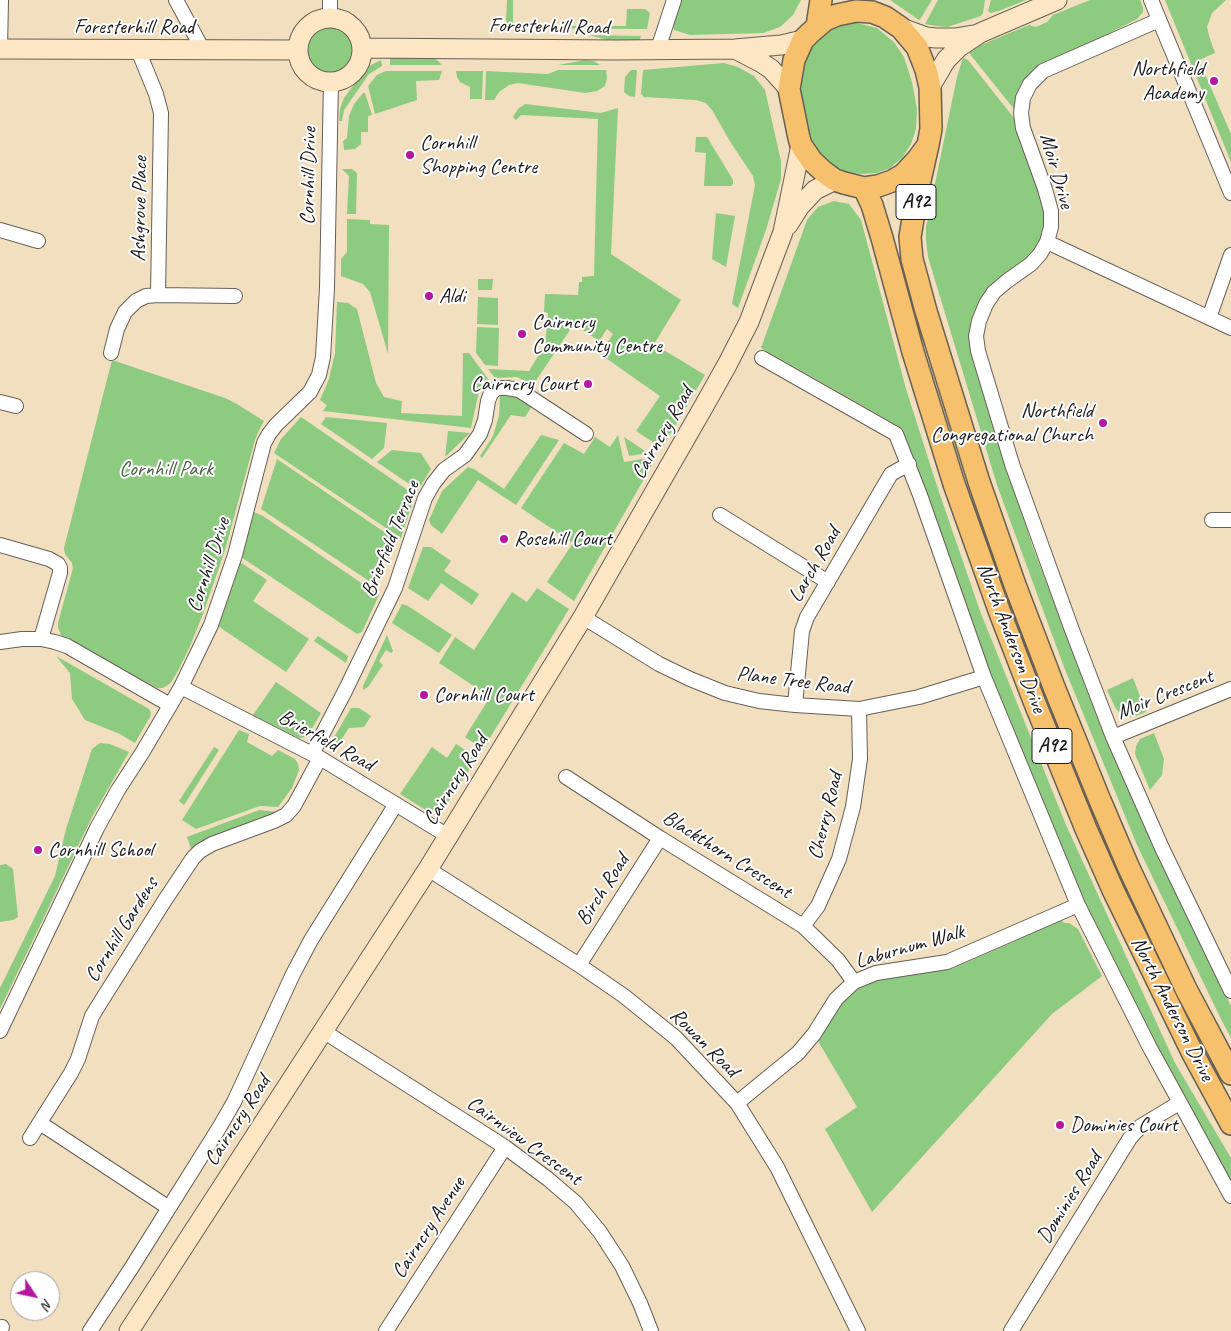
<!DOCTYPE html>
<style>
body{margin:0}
#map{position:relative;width:1231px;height:1331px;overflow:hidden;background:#f1dfc0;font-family:Caveat,sans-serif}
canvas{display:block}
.north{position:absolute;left:10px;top:1271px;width:50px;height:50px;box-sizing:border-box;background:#fff;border:1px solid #a4a4a4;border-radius:50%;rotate:124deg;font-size:14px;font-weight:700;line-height:20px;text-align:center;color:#1c1c1c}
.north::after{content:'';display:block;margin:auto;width:18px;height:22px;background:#b5179e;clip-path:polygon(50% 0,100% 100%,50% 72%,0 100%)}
</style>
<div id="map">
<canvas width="1231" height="1331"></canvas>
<div class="north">N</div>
</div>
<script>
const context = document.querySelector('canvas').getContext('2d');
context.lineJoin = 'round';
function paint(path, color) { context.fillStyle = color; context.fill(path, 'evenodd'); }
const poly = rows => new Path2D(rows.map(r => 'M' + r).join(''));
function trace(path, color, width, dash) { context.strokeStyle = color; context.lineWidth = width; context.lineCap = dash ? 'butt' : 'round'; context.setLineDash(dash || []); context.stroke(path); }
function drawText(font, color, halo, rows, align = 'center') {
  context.font = font + ' Caveat,sans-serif'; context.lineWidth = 4; context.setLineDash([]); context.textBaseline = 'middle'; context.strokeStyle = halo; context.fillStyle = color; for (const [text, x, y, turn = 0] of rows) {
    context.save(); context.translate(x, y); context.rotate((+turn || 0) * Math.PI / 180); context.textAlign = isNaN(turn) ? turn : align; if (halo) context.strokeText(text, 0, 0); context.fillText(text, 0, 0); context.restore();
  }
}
paint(poly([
 [507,0,513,0,513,26,626,26,627,9,645,9,650,13,647,29,512,28,506,22],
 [682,0,801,0,793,15,780,27,763,33,690,35,674,30,673,22],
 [890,0,932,0,921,18,919,20],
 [938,0,985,0,983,13,981,16,947,27,936,26,925,24],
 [991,0,1026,0,999,11,990,13,988,11],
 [1090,0,1140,0,1143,8,1143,12,1137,19,1096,40,1039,66,1029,75,1020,87,1014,109,969,53,976,47,1029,25,1036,27,1047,22,1053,15],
 [1165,0,1226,0,1212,13,1207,27,1209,36,1215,53,1199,60,1231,134,1231,162],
 [857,23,877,28,894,42,904,57,912,82,917,109,916,129,911,144,902,158,890,168,877,173,861,174,846,172,831,164,817,152,806,128,799,95,798,73,816,36,836,24],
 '306 50a24 24 0 1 1 48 0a24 24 0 1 1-48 0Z',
 [589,35,641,36,639,41,607,40],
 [390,58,435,58,442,65,390,65],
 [963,58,968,60,1014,118,1019,137,1042,192,1045,212,1044,232,1036,247,1026,259,1003,275,989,288,980,301,973,315,969,331,971,352,1033,548,1107,739,1156,851,1231,1006,1231,1038,1220,1017,1137,845,1064,667,997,485,928,257,926,240,926,227,957,77],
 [381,60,382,66,369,74,344,110,342,121,339,121,340,109,344,98,367,67],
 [585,60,594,61,600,65,558,65],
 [724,63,738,67,754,76,765,90,781,161,781,179,766,230,738,308,732,304,755,185,753,176,731,143,712,110,706,103,696,100,644,97,641,94,643,70],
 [558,70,606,70,607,78,605,86,597,91,585,93,518,83,509,85,499,92,494,100,485,100,486,71,548,74],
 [631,70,637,70,635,97,629,96,624,92,625,77],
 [386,71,442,71,439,80,416,81,417,100,375,114,368,86,377,75],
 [456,71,483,71,482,99,470,99,470,87,460,82,457,77],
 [363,93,365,93,372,115,368,116,368,132,361,132,361,144,355,149,344,150,343,141,347,138,349,116,354,104],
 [525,104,601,113,618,108,611,254,681,300,654,344,705,375,662,448,636,431,660,396,600,354,613,334,607,329,599,341,574,324,533,385,517,377,495,378,488,369,529,371,545,345,548,313,544,312,545,294,578,295,579,282,582,282,582,277,594,276,598,119,521,115,516,120,513,117,518,109],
 [696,137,707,137,733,180,733,184,731,186,704,186,706,153,695,152],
 [342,169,352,169,357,173,356,214,347,214,349,176],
 [834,201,849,204,861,220,906,389,938,489,980,611,1066,825,1175,1063,1231,1158,1231,1185,1161,1059,1084,905,977,645,926,494,902,428,761,348,807,220,818,207],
 [716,213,735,216,726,267,712,259],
 [347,219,370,220,370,224,389,225,388,354,370,292,363,284,341,276,341,259,347,252],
 [478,279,493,279,492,290,478,290],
 [478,297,498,298,498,325,477,324],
 [337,302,348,303,357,309,376,383,384,397,402,401,401,413,462,416,463,353,469,353,489,380,480,387,471,428,323,411,327,405,320,400,329,379,335,353],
 [477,327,499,328,498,366,485,365,476,353],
 [112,360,225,398,237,404,264,421,259,430,255,440,225,550,203,614,190,646,179,669,172,681,168,685,163,688,158,688,153,686,88,650,62,638,58,627,58,623,73,568,72,563,65,554,64,548],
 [508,394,516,397,532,406,525,417,511,415,482,458,480,456,493,436,499,416,500,396],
 [301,417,415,495,401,538,274,453,281,439],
 [326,417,387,423,384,448,372,459,321,424],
 [448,431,470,433,445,457],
 [541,435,559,440,516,505,478,480,442,534,431,525,429,520,442,491,468,467,474,469,504,489],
 [618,435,624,462,654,457,656,458,574,601,547,582,573,543,521,508,564,443,584,454,595,437,610,447],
 [624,437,648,453,629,456],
 [392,450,421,453,431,469,418,490,377,462],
 [277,459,393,538,375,585,261,509],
 [254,512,263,516,379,595,362,632,357,634,241,557],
 [423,547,431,547,451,561,444,571,479,594,472,605,441,583,428,601,408,588],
 [240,562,267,580,253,601,309,639,286,672,218,626],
 [537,588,569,609,483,749,465,737,490,697,439,663,455,637,474,650,512,592,527,602],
 [402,604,408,606,452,635,439,653,392,623],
 [387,635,393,651,391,653,386,650,379,661,383,665,368,687,363,690,363,686],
 [318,636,348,656,346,663,314,641],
 [56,656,149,709,151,713,150,717,135,743,120,734,85,720,72,699,70,673],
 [1133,678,1146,712,1133,717,1123,716,1116,709,1107,690],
 [276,682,321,713,307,737,299,738,253,715],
 [351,708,359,708,371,716,364,727,349,728,334,751,333,745,333,739],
 [239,730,249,734,247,742,272,756,278,750,295,759,298,764,299,770,292,788,278,807,260,806,196,829,182,820],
 [1154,733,1164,759,1162,775,1150,790,1135,754,1136,746,1140,739],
 [100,743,110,744,129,752,92,817,0,1009,0,988,55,876,66,829,92,749],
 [456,744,477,758,443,810,437,813,429,812,400,794,432,747,447,758],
 [214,747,219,750,184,805,179,801],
 [259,810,279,812,197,844,191,849,187,837],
 [6,864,13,869,18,917,13,920,0,922,0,865],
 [1061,919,1064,923,1069,923,1078,929,1102,976,1052,1014,872,1212,825,1129,857,1107,818,1041,839,1006,858,989,879,980,951,969,1013,942]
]), '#8dcb81');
const street = poly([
 [176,0,203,50],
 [1151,0,1231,193],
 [330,18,330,0],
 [1159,20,1043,71,1030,84,1023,98,1021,113,1023,128,1045,189,1051,211,1051,227,1047,242,1231,328],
 [0,49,1,0],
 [658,49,674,0],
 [138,50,156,94,161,113,158,295],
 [0,230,38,241],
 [1047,242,1040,254,1031,264,1007,281,994,292,986,304,979,321,976,336,978,351,1012,464,1072,630,1113,737,1162,848,1231,991],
 [1209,318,1231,255],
 [111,353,117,329,125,312,136,301,146,296,158,295,235,296],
 [762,358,896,434,920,495,984,677,1078,905,1149,1046,1231,1196],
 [0,402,16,406],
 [720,515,828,582],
 [1212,520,1231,520],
 [0,545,49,559,58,564,60,568,60,573,41,639],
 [583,617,659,664,690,679,725,693,759,701,795,705,859,709,919,697,984,677],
 [0,642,22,639,41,639,55,642,67,646,170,705],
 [181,687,320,758,448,836],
 [795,705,802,631,807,617,891,474,909,464],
 [1113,737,1231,689],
 [312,754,345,691,395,588,425,498,433,484,444,470,465,455,480,434,485,420,488,401,491,393,497,388,507,388,519,390,586,434],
 [566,777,660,838,803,926,838,960,854,982],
 [428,869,579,965,624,996,676,1038,737,1103,777,1167,858,1331],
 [803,926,818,906,839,859,853,807,860,759,859,709],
 [579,965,660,838],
 [0,1031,97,828,118,790,142,753,181,687,211,625,235,555,264,443,269,434,276,425,310,392,319,375,323,357,327,288,331,82],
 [323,1031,505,1147,548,1179,576,1203,600,1232,622,1266,640,1303,651,1331],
 [737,1103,798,1053,814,1034,836,999,854,982,876,973,947,962,1078,905],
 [40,1123,169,1208],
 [30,1138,71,1073,78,1059,92,1016,100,1003,165,900,193,858,200,851,212,844,274,821,286,815,294,806,320,758],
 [0,1330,2,1327],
 [90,1331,132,1267,219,1128,234,1102,293,974,311,940,396,804],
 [386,1331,505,1147],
 [1011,1331,1130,1138,1141,1126,1179,1103]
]);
const secondary = poly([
 '298 50a32 32 0 1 1 64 0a32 32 0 1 1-64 0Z',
 [901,28,926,37,936,38,955,38,973,35],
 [362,48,616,50,735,49,781,45,803,40],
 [0,49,298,50],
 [735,49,762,63,771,69,789,89],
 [930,87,946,60,959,47,980,33,1057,0],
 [788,225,800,206,815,190,835,180],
 [129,1331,428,869,583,617,704,406,727,365,749,322,783,232,801,145]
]);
const primary = poly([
 [817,26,821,0],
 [928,145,917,160,904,174,892,181,878,186,864,188,844,183,835,180,824,172,812,161,801,145,799,138,789,89,794,60,803,40,810,33,825,20,837,15,856,11,872,12,885,17,901,28,917,47,926,70,930,87,931,129,928,145,917,194,910,237,912,259,926,311,979,482,1015,585,1054,687,1099,798,1128,866,1186,989,1231,1074],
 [864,188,872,205,882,238,913,352,954,484,1000,613,1034,701,1086,829,1113,890,1192,1052,1231,1124]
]);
trace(street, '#676055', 16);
trace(secondary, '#676055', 21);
trace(primary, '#676055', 24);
trace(street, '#fff', 14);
trace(secondary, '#fce6c4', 19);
trace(primary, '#f7c06c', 21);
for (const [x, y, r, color] of [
 [1214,81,5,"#b5179e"],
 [410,155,5,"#b5179e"],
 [429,296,5,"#b5179e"],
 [522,334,5,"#b5179e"],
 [588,384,5,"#b5179e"],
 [1103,423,5,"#b5179e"],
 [504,539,5,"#b5179e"],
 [424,695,5,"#b5179e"],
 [38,850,5,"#b5179e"],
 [1060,1125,5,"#b5179e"]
]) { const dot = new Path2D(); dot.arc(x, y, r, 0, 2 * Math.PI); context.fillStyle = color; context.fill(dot); trace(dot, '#fff', 2); }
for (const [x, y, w] of [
 [916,202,40],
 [1052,746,40]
]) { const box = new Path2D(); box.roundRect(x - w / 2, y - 17.5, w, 35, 4); context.fillStyle = '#fff'; context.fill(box); trace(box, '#1c1c1c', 1); }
drawText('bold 20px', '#1c1c1c', null, [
 ["A92",916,202],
 ["A92",1052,746]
]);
drawText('21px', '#1c1c1c', '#fff', [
 ["Foresterhill Road",134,27],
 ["Foresterhill Road",549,27,1],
 ["Moir Drive",1056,171,74],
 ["Cornhill Drive",309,176,-89],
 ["Ashgrove Place",140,209,-89],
 ["Cairncry Road",663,433,-60],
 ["Brierfield Terrace",391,539,-68],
 ["Cornhill Drive",209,565,-72],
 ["Larch Road",815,565,-60],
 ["North Anderson Drive",1011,638,69],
 ["Plane Tree Road",793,681,7],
 ["Moir Crescent",1165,695,-22],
 ["Brierfield Road",326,741,29],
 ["Cairncry Road",456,780,-58],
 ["Cherry Road",826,816,-76],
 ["Blackthorn Crescent",727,855,32],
 ["Birch Road",603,890,-57],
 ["Cornhill Gardens",122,930,-58],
 ["Laburnum Walk",910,947,-16],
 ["North Anderson Drive",1172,1009,63],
 ["Rowan Road",704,1043,45],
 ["Cairncry Road",238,1121,-57],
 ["Cairnview Crescent",524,1141,36],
 ["Dominies Road",1070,1198,-58],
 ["Cairncry Avenue",429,1228,-57]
]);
drawText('21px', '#1c1c1c', '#fff', [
 ["Northfield",1204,69,"right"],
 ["Academy",1204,93,"right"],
 ["Cornhill",420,143],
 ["Shopping Centre",420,167],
 ["Aldi",439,296],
 ["Cairncry",532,322],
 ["Community Centre",532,346],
 ["Cairncry Court",578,384,"right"],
 ["Northfield",1093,411,"right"],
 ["Congregational Church",1093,435,"right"],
 ["Rosehill Court",514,539],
 ["Cornhill Court",434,695],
 ["Cornhill School",48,850],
 ["Dominies Court",1070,1125]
], 'left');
drawText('21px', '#496244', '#fff', [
 ["Cornhill Park",166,469]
]);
</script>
